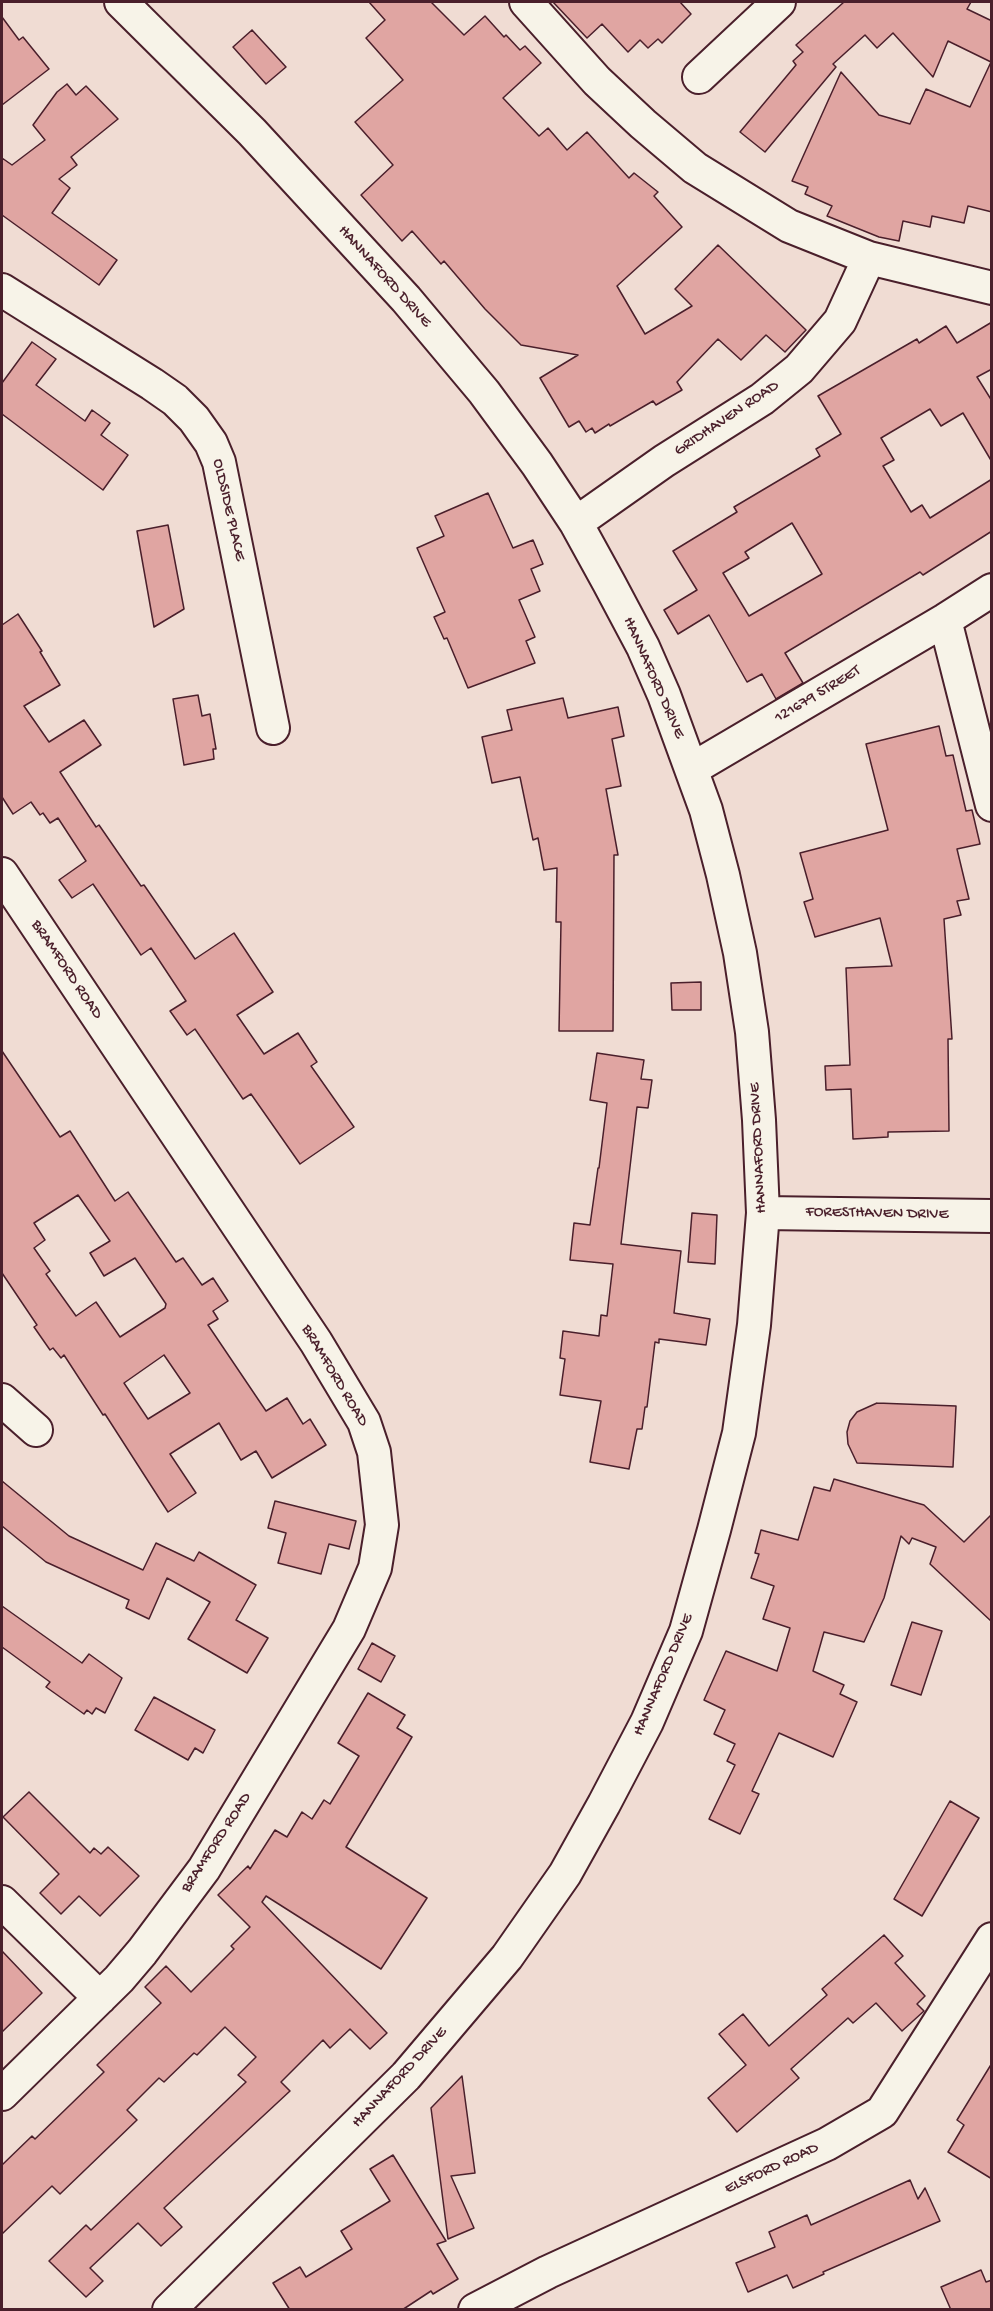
<!DOCTYPE html>
<style>
body{margin:0}
#map{position:relative;width:993px;height:2311px;overflow:hidden;background:#f0dcd3;font-family:"Gochi Hand",sans-serif}
canvas{display:block}
.frame{position:absolute;inset:0;border:3px solid #4a1f2b;pointer-events:none}
</style>
<div id="map">
<canvas width="993" height="2311"></canvas>
<div class="frame"></div>
</div>
<script>
const context = document.querySelector('canvas').getContext('2d');
context.lineJoin = 'round';
function paint(path, color) { context.fillStyle = color; context.fill(path, 'evenodd'); }
const poly = rows => new Path2D(rows.map(r => 'M' + r).join(''));
function trace(path, color, width, dash) { context.strokeStyle = color; context.lineWidth = width; context.lineCap = dash ? 'butt' : 'round'; context.setLineDash(dash || []); context.stroke(path); }
function drawText(font, color, halo, rows, align = 'center') {
  context.font = font + ' "Gochi Hand",sans-serif'; context.lineWidth = 5; context.setLineDash([]); context.textBaseline = 'middle'; context.strokeStyle = halo; context.fillStyle = color; for (const [text, x, y, turn = 0] of rows) {
    context.save(); context.translate(x, y); context.rotate((+turn || 0) * Math.PI / 180); context.textAlign = isNaN(turn) ? turn : align; if (halo) context.strokeText(text, 0, 0); context.fillText(text, 0, 0); context.restore();
  }
}
const building = poly([
 [369,2,431,2,464,35,485,16,504,37,506,35,520,50,525,46,541,63,503,98,539,136,548,128,567,150,587,132,629,178,634,173,658,192,654,196,682,227,617,286,645,334,692,306,675,289,718,245,806,330,785,352,766,335,741,360,718,339,677,382,682,390,656,405,653,401,610,426,609,424,595,433,592,428,586,432,579,421,569,427,540,378,578,355,521,345,485,309,444,261,441,264,412,231,402,241,361,195,393,165,355,122,403,80,366,38,385,20,369,2],
 [553,2,680,2,691,14,662,43,658,39,648,48,640,40,628,52,602,24,587,38,553,2],
 [844,2,971,2,967,9,992,21,992,212,968,206,964,223,932,216,930,227,903,221,899,241,879,237,827,216,832,206,805,194,808,187,792,181,841,72,879,115,910,124,926,89,970,107,991,62,948,41,933,77,893,33,877,48,865,35,833,64,836,67,765,152,740,132,796,65,793,61,803,52,796,45,844,2],
 [2,17,19,40,23,37,49,69,2,105,2,17],
 [252,30,286,67,266,84,233,47,252,30],
 [67,84,76,95,86,86,118,119,71,157,77,165,59,179,70,188,52,213,117,260,99,285,2,215,2,158,12,165,45,140,33,125,57,92,67,84],
 [992,322,992,369,977,377,992,401,992,462,963,413,941,426,930,409,881,438,894,460,883,466,911,512,922,505,930,518,992,479,992,531,923,575,920,572,785,653,803,683,776,699,762,674,747,682,709,615,678,634,664,610,697,590,673,551,737,512,734,507,820,456,816,449,841,434,818,396,917,339,919,343,946,326,957,343,992,322],
 [792,523,822,574,749,616,723,573,749,558,745,552,792,523],
 [32,342,56,359,36,385,85,421,92,410,110,423,101,435,128,455,103,490,2,414,2,383,32,342],
 [488,493,513,548,533,540,543,564,531,569,540,591,519,600,535,637,526,641,535,663,468,688,447,638,444,639,434,617,445,612,417,548,444,536,435,516,488,493],
 [168,525,184,609,154,627,137,531,168,525],
 [18,614,42,651,40,652,60,685,24,706,49,742,84,720,101,745,60,772,96,827,99,825,141,886,144,885,195,959,234,933,273,992,237,1015,264,1054,298,1033,317,1062,311,1066,354,1127,300,1164,251,1094,243,1099,195,1029,187,1035,170,1011,186,1001,151,948,141,955,93,884,72,898,59,880,86,861,58,818,50,823,43,813,40,815,31,802,13,814,2,797,2,625,18,614],
 [198,695,202,716,210,714,216,749,213,749,214,759,184,765,173,699,198,695],
 [563,698,568,718,618,707,624,736,612,739,621,786,606,789,618,855,614,855,613,1031,559,1031,561,922,556,922,557,868,544,870,538,838,533,840,520,777,492,783,482,737,512,730,507,710,563,698],
 [939,726,946,756,953,755,966,811,972,810,980,844,957,849,969,899,957,901,961,915,944,919,952,1039,948,1039,949,1131,888,1132,888,1137,853,1139,851,1089,826,1090,825,1066,850,1065,846,968,892,966,880,918,815,937,804,902,813,899,800,853,888,830,866,744,939,726],
 [701,982,701,1010,672,1010,671,983,701,982],
 [2,1051,60,1137,70,1131,115,1201,128,1192,176,1262,183,1258,202,1285,213,1278,228,1301,213,1311,218,1319,208,1325,266,1411,287,1398,303,1424,310,1419,326,1445,272,1478,256,1451,241,1460,219,1423,170,1454,196,1493,168,1512,105,1414,103,1415,64,1355,61,1358,53,1348,50,1350,34,1327,37,1325,2,1273,2,1051],
 [78,1195,110,1241,90,1253,104,1276,135,1258,166,1304,165,1308,120,1337,96,1302,76,1316,46,1274,50,1271,34,1248,45,1240,34,1223,78,1195],
 [164,1355,190,1393,148,1419,124,1383,164,1355],
 [597,1053,644,1060,641,1079,652,1080,648,1108,637,1107,621,1244,681,1251,674,1313,710,1319,706,1345,659,1339,659,1343,655,1342,647,1407,645,1407,642,1429,637,1429,629,1469,590,1462,601,1401,560,1395,565,1359,560,1358,563,1331,599,1336,601,1315,607,1316,613,1264,570,1260,574,1223,590,1225,598,1168,599,1168,607,1103,590,1100,597,1053],
 [692,1213,717,1215,715,1264,688,1262,692,1213],
 [877,1403,956,1406,953,1467,857,1463,848,1444,847,1432,850,1421,857,1412,877,1403],
 [834,1479,924,1505,964,1542,992,1514,992,1622,930,1564,936,1547,912,1538,909,1544,901,1536,884,1598,864,1642,824,1632,813,1671,844,1685,840,1694,857,1702,833,1757,779,1733,752,1791,759,1794,740,1834,709,1819,735,1765,727,1761,735,1744,714,1734,725,1710,704,1700,726,1651,777,1671,790,1628,763,1619,774,1586,751,1578,759,1554,755,1553,761,1530,798,1540,814,1487,830,1491,834,1479],
 [2,1481,69,1536,143,1570,156,1543,194,1561,199,1552,256,1585,236,1620,268,1638,247,1673,188,1639,210,1602,167,1578,149,1619,126,1608,129,1600,46,1562,2,1526,2,1481],
 [275,1501,356,1521,349,1549,329,1544,321,1574,278,1563,286,1533,268,1528,275,1501],
 [2,1606,82,1663,89,1654,122,1678,105,1713,96,1708,92,1714,87,1710,84,1714,46,1687,50,1682,2,1647,2,1606],
 [912,1622,942,1631,921,1695,891,1685,912,1622],
 [372,1643,395,1656,381,1682,358,1669,372,1643],
 [368,1693,405,1715,397,1728,412,1737,346,1847,427,1898,381,1969,266,1896,262,1902,387,2033,370,2049,350,2029,330,2048,323,2040,281,2082,290,2091,164,2208,182,2227,161,2246,138,2223,90,2268,103,2281,86,2297,49,2261,86,2225,91,2230,246,2082,238,2075,256,2057,225,2027,197,2055,194,2053,164,2082,159,2078,127,2110,137,2120,60,2194,52,2186,2,2234,2,2165,32,2136,35,2139,104,2072,97,2065,161,2003,145,1987,166,1966,191,1992,234,1949,231,1946,250,1927,218,1895,248,1866,250,1869,275,1830,287,1837,302,1812,312,1819,324,1800,330,1804,359,1756,338,1743,368,1693],
 [154,1697,215,1730,203,1753,195,1748,188,1760,135,1730,154,1697],
 [29,1792,90,1853,94,1848,101,1854,108,1847,139,1876,100,1916,79,1896,61,1914,40,1893,59,1874,3,1817,29,1792],
 [950,1801,979,1818,922,1916,894,1899,950,1801],
 [884,1935,903,1956,895,1963,925,1996,917,2004,924,2011,902,2031,876,2003,853,2023,848,2018,791,2069,799,2078,737,2132,708,2098,746,2065,719,2034,743,2014,769,2046,827,1995,822,1989,884,1935],
 [2,1951,42,1993,2,2032,2,1951],
 [992,2063,992,2179,948,2152,964,2125,957,2120,992,2063],
 [462,2076,475,2173,451,2176,474,2228,448,2239,431,2108,462,2076],
 [393,2155,446,2241,437,2244,458,2279,433,2294,431,2291,402,2310,290,2310,273,2283,300,2267,306,2277,352,2249,341,2231,390,2201,370,2169,393,2155],
 [910,2180,918,2199,925,2188,940,2221,823,2272,824,2274,793,2288,787,2275,748,2292,736,2263,775,2247,769,2232,807,2215,811,2225,910,2180],
 [981,2270,986,2282,992,2280,992,2310,951,2310,941,2287,981,2270]
]);
paint(building, '#e0a5a2');
trace(building, '#4a1f2b', 1.5);
const minor = poly([
 [121,2,252,132,406,299,484,392,537,464,576,523,609,583,643,647,664,695,706,810,723,875,740,953,752,1032,759,1120,763,1213,754,1325,739,1433,714,1530,686,1631,647,1722,604,1804,565,1874,507,1957,406,2076,169,2310],
 [526,2,597,81,643,124,695,168,789,226,869,258,992,288],
 [699,77,779,2],
 [2,290,152,384,175,400,194,419,211,443,219,462,273,728],
 [576,523,664,461,762,399,799,369,840,321,869,258],
 [945,620,992,805],
 [692,769,945,620,992,590],
 [2,874,316,1342,364,1422,374,1452,382,1525,375,1568,349,1629,204,1869,142,1952,119,1979,2,2094],
 [763,1213,992,1216],
 [2,1400,36,1430],
 [2,1902,100,1998],
 [475,2310,548,2272,827,2144,882,2112,992,1939]
]);
trace(minor, '#4a1f2b', 36);
trace(minor, '#f7f3e8', 32);
drawText('16px', '#4a1f2b', '#f7f3e8', [
 ["HANNAFORD DRIVE",384,277,48],
 ["GRIDHAVEN ROAD",727,419,-34],
 ["OLDSIDE PLACE",228,510,77],
 ["HANNAFORD DRIVE",653,678,66],
 ["121679 STREET",818,695,-31],
 ["BRAMFORD ROAD",66,970,56],
 ["HANNAFORD DRIVE",759,1148,-93],
 ["FORESTHAVEN DRIVE",877,1214,1],
 ["BRAMFORD ROAD",334,1376,59],
 ["HANNAFORD DRIVE",664,1675,-67],
 ["BRAMFORD ROAD",217,1843,-57],
 ["HANNAFORD DRIVE",400,2078,-47],
 ["ELSFORD ROAD",772,2169,-25]
]);
</script>
